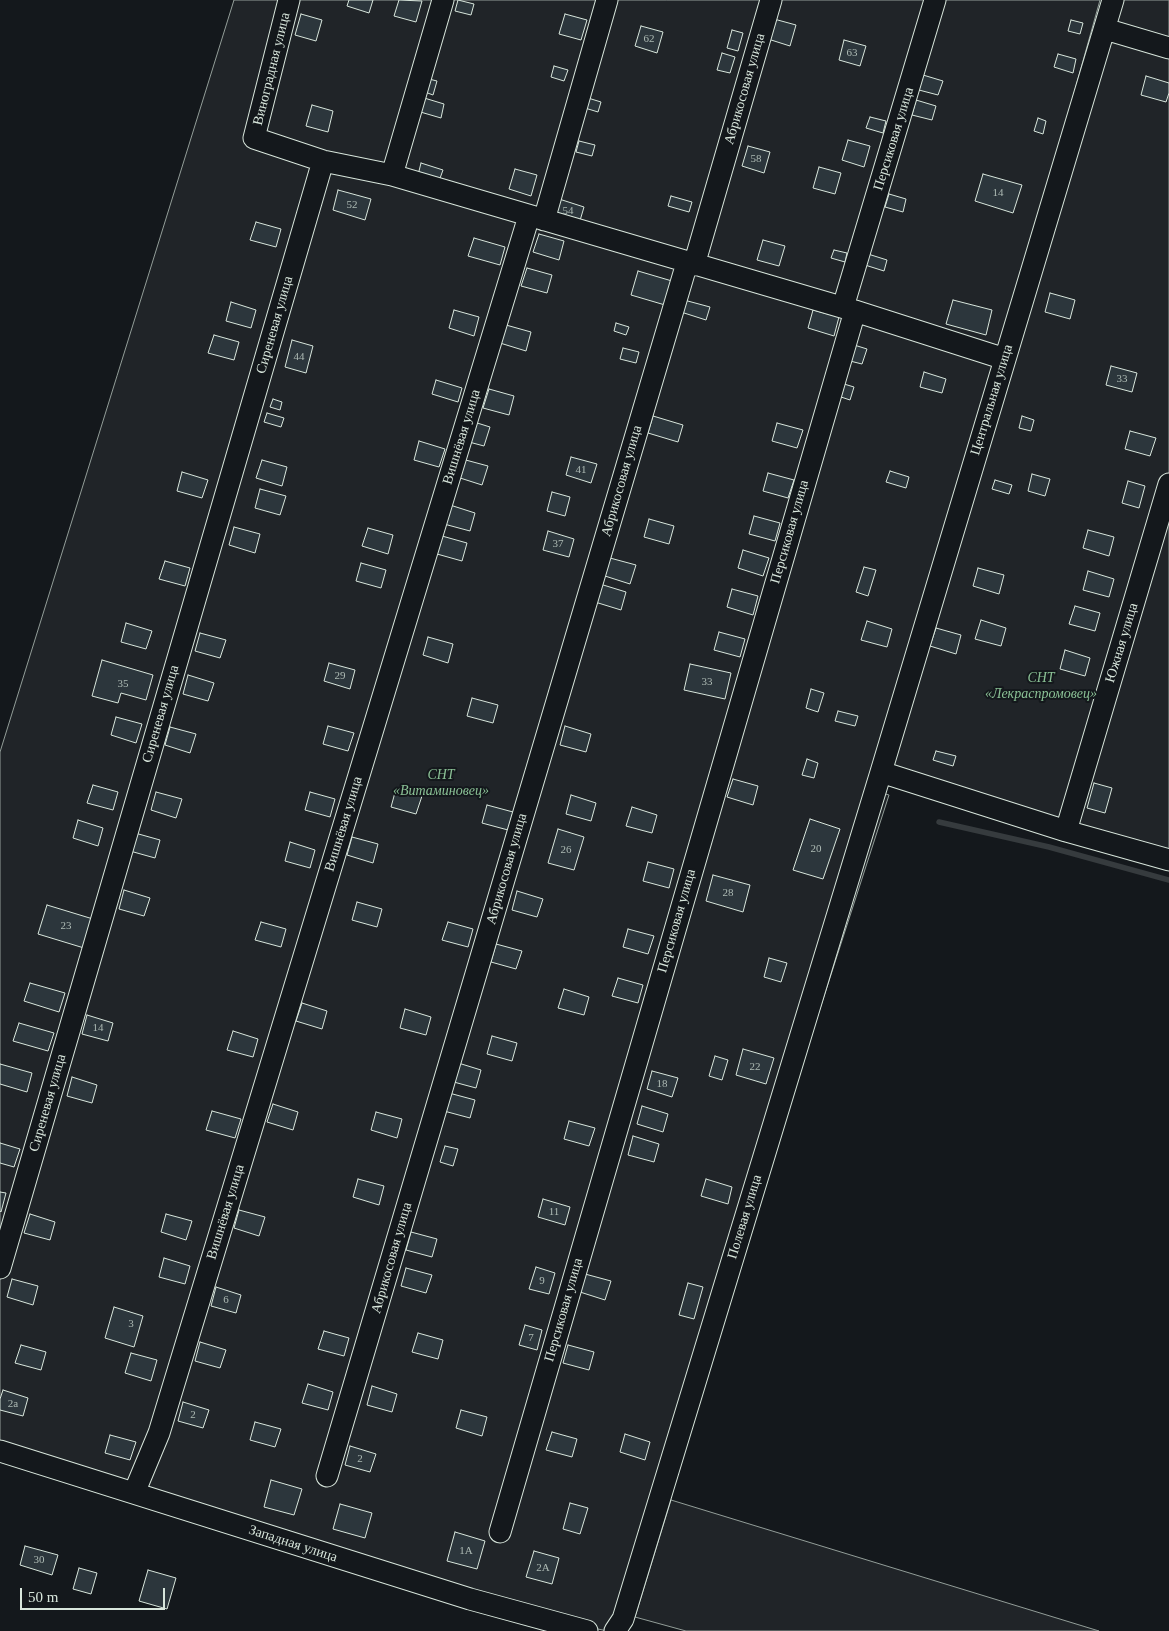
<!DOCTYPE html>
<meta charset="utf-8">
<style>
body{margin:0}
#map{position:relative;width:1169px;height:1631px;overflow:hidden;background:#14181c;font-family:Georgia,serif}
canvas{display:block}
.scale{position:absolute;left:20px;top:1588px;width:145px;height:22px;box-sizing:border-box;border:2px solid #d8e6dc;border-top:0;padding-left:6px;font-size:15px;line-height:18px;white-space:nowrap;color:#d8e6dc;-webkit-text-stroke:4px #14181c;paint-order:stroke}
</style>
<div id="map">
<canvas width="1169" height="1631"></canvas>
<div class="scale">50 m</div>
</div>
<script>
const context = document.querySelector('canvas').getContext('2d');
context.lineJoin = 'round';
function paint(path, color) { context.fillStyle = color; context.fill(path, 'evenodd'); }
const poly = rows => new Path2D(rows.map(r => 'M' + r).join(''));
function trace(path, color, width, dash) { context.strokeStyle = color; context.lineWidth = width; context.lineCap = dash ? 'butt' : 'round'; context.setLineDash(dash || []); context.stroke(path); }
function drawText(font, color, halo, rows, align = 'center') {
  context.font = font + ' Georgia,serif'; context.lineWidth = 4; context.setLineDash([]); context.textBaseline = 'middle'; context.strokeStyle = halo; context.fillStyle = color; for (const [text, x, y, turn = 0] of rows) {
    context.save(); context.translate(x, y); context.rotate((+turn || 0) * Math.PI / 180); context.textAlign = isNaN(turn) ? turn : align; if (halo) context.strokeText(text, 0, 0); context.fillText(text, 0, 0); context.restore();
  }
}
const green = poly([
 [234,0,1100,0,1045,197,872,790,889,795,619,1631,608,1631,551,1620,0,1442,0,752,234,0],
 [1113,0,1169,0,1169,860,881,772,1113,0],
 [671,1500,1099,1631,686,1631,635,1617,671,1500]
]);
paint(green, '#202428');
trace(green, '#939e99', 1);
trace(poly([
 [939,822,1049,847,1169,880]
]), '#363b3e', 5.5);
const building = poly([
 [349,0,373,0,369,13,347,6,349,0],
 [399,0,422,1,416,22,394,16,399,0],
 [458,0,474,4,471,15,455,11,458,0],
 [301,14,322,20,316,41,295,35,301,14],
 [565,14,587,20,581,40,559,34,565,14],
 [774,19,796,25,790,46,768,39,774,19],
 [1071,20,1083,23,1080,34,1068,31,1071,20],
 [641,26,663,32,657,53,635,46,641,26],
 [732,30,743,33,738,51,727,48,732,30],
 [844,40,866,46,860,66,839,60,844,40],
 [722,53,735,57,730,73,717,70,722,53],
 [1058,54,1076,59,1073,73,1054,67,1058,54],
 [554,66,568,70,564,81,551,77,554,66],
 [923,75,943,81,938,95,919,90,923,75],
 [1146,76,1169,83,1169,93,1166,102,1141,95,1146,76],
 [429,79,437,81,433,95,425,92,429,79],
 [421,97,444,104,441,118,417,111,421,97],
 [588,98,601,102,598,112,585,108,588,98],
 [916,100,936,106,932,120,912,115,916,100],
 [312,105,333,111,328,132,306,126,312,105],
 [870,117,886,121,883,133,866,128,870,117],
 [1038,118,1046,121,1043,134,1034,131,1038,118],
 [848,140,870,146,864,167,842,160,848,140],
 [579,141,595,145,592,156,576,152,579,141],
 [748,146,770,152,764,173,742,166,748,146],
 [421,163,443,170,439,181,418,175,421,163],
 [819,167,841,173,835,194,813,188,819,167],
 [515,169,537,175,531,196,509,189,515,169],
 [983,174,1022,185,1013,213,975,201,983,174],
 [338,190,371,199,365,220,333,210,338,190],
 [889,194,906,199,903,212,885,207,889,194],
 [671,196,692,202,689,212,668,206,671,196],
 [556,198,584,207,579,224,551,216,556,198],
 [256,222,281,229,276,247,250,240,256,222],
 [539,234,564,241,559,260,533,252,539,234],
 [474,238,505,247,500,265,468,256,474,238],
 [763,240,785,246,779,266,757,260,763,240],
 [834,250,847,253,845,262,831,258,834,250],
 [868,254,887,260,884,271,865,265,868,254],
 [527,268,552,275,547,293,521,286,527,268],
 [638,271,672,281,665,305,631,295,638,271],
 [1050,293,1075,300,1070,319,1045,312,1050,293],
 [684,300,710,307,706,320,681,312,684,300],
 [953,300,992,310,986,335,946,324,953,300],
 [231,302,256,310,251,328,226,321,231,302],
 [454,310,479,317,474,336,449,328,454,310],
 [813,310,839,317,834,336,808,328,813,310],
 [616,323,629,327,626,335,614,331,616,323],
 [506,325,531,332,526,351,500,343,506,325],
 [214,335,239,342,234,360,208,353,214,335],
 [292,340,313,346,306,373,285,367,292,340],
 [851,344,867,349,862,364,846,360,851,344],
 [623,348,639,352,636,363,620,359,623,348],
 [1111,366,1137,373,1132,392,1106,385,1111,366],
 [924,372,946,379,942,393,920,387,924,372],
 [436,380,462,388,458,402,432,394,436,380],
 [844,384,854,387,850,400,841,397,844,384],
 [489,389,514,396,509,415,483,408,489,389],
 [273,399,282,402,280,410,270,407,273,399],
 [267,413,284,418,281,427,264,422,267,413],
 [653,416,683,425,678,442,648,433,653,416],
 [1022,416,1034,420,1031,431,1019,428,1022,416],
 [474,422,490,427,484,446,469,442,474,422],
 [777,423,803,430,797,448,772,441,777,423],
 [1130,431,1156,438,1150,456,1125,449,1130,431],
 [419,441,445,449,439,467,414,460,419,441],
 [571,457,597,464,591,483,566,475,571,457],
 [462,459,488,466,482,485,457,477,462,459],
 [262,460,287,467,282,486,256,478,262,460],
 [890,471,909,477,906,488,886,482,890,471],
 [182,472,208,480,202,498,177,491,182,472],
 [768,473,794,480,788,498,763,491,768,473],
 [1032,474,1050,479,1045,496,1028,491,1032,474],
 [995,480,1012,485,1009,494,992,489,995,480],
 [1128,481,1145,486,1139,508,1122,503,1128,481],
 [260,489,286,496,280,515,255,508,260,489],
 [552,492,570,497,565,516,547,511,552,492],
 [450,505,475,513,470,531,444,524,450,505],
 [754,516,780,523,775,541,749,534,754,516],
 [649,519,674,526,669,544,644,537,649,519],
 [234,527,260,534,255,553,229,545,234,527],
 [368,528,393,535,388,554,362,546,368,528],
 [1088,530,1114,537,1109,556,1083,548,1088,530],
 [548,531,574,539,569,557,543,550,548,531],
 [442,536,467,543,462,561,437,554,442,536],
 [743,550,769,558,763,576,738,568,743,550],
 [610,558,636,565,630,584,605,576,610,558],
 [165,561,190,568,185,586,159,579,165,561],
 [361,563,386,570,381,588,356,581,361,563],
 [864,567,876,570,868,596,856,592,864,567],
 [978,568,1004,575,999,594,973,586,978,568],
 [1088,571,1114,579,1109,597,1083,590,1088,571],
 [600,584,626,592,621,610,595,602,600,584],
 [732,589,758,596,753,615,727,607,732,589],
 [1075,606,1100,613,1095,631,1069,624,1075,606],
 [981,620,1006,628,1001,646,975,639,981,620],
 [867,621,892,629,887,647,861,640,867,621],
 [126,623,152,631,146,649,121,642,126,623],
 [936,628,961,635,956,654,930,646,936,628],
 [719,632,745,639,740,657,714,650,719,632],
 [200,633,226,640,220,658,195,651,200,633],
 [428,637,453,644,448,663,423,655,428,637],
 [1065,650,1090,658,1085,676,1060,669,1065,650],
 [102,660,153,675,146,700,121,693,118,703,92,696,102,660],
 [329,663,355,670,350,689,324,681,329,663],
 [690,664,731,673,725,699,684,690,690,664],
 [188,675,214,683,208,701,183,694,188,675],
 [811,689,824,693,818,712,806,708,811,689],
 [472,698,498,705,493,723,467,716,472,698],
 [838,711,858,716,855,726,835,721,838,711],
 [116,717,142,724,136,743,111,735,116,717],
 [328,726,354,733,348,751,323,744,328,726],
 [565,726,591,734,586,752,560,745,565,726],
 [170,727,196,734,190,753,165,745,170,727],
 [936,751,956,756,953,766,933,760,936,751],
 [807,759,818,763,814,778,802,775,807,759],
 [733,779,758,786,753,805,727,797,733,779],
 [1094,783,1112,788,1105,813,1087,808,1094,783],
 [93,785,118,792,113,810,87,803,93,785],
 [396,789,422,796,416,814,391,807,396,789],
 [156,792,182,799,176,818,151,810,156,792],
 [310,792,335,799,330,817,305,810,310,792],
 [571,795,596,803,591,821,566,814,571,795],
 [487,805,513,812,508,830,482,823,487,805],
 [632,807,657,815,652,833,626,826,632,807],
 [810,819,840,829,823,879,793,870,810,819],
 [78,820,103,828,98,846,73,838,78,820],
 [558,829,584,837,574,870,548,863,558,829],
 [135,833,160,840,155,858,130,851,135,833],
 [352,837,378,844,373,863,347,855,352,837],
 [290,842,315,850,310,868,285,861,290,842],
 [648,862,674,869,669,888,643,881,648,862],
 [713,875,750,885,743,912,706,901,713,875],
 [124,890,150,898,144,916,119,909,124,890],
 [517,891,543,899,537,917,512,910,517,891],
 [357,902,382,909,377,927,352,920,357,902],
 [47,905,93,919,84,948,38,934,47,905],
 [261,922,286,929,281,947,255,940,261,922],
 [448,922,473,929,468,947,442,940,448,922],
 [628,929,654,936,648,954,623,947,628,929],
 [496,944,522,951,516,969,491,962,496,944],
 [769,958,787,963,781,982,764,977,769,958],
 [618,978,643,985,638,1003,612,996,618,978],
 [30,983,65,993,59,1012,24,1001,30,983],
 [564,989,589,997,584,1015,558,1008,564,989],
 [302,1003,327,1011,322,1029,296,1021,302,1003],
 [405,1009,431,1017,426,1035,400,1028,405,1009],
 [87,1015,113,1023,108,1041,82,1034,87,1015],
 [19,1023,54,1033,48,1051,13,1041,19,1023],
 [233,1031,258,1039,253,1057,227,1050,233,1031],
 [492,1036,517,1043,512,1061,487,1054,492,1036],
 [743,1049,774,1058,766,1084,736,1075,743,1049],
 [715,1056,728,1060,722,1080,709,1076,715,1056],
 [455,1062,481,1070,476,1088,450,1081,455,1062],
 [0,1064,32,1073,27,1092,0,1084,0,1064],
 [652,1071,678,1078,672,1097,647,1089,652,1071],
 [72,1077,97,1085,92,1103,67,1096,72,1077],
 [449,1093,475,1100,470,1118,444,1111,449,1093],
 [273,1104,298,1112,293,1130,267,1122,273,1104],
 [642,1106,668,1114,663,1132,637,1124,642,1106],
 [212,1111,241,1119,235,1138,206,1130,212,1111],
 [376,1112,402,1119,397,1138,371,1130,376,1112],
 [569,1121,595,1128,589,1146,564,1139,569,1121],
 [633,1136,659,1144,654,1162,628,1155,633,1136],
 [0,1143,20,1149,14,1167,0,1163,0,1143],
 [445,1146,458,1149,453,1166,440,1162,445,1146],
 [358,1179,384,1186,379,1205,353,1197,358,1179],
 [706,1179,732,1187,728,1204,701,1196,706,1179],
 [0,1192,6,1193,1,1212,0,1211,0,1192],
 [543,1199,570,1207,565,1225,538,1217,543,1199],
 [239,1210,265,1217,259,1236,234,1228,239,1210],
 [30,1214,55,1222,50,1240,24,1233,30,1214],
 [166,1214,192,1221,186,1240,161,1232,166,1214],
 [411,1232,437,1239,432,1257,406,1250,411,1232],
 [164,1258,190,1266,185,1284,159,1277,164,1258],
 [536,1267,555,1273,549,1294,529,1289,536,1267],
 [406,1268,432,1275,426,1293,401,1286,406,1268],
 [585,1274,611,1281,605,1300,580,1292,585,1274],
 [12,1279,38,1286,33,1305,7,1297,12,1279],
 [688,1283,703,1287,694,1319,679,1315,688,1283],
 [216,1287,241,1295,236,1313,211,1306,216,1287],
 [114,1307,143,1316,134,1347,105,1338,114,1307],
 [525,1325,542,1330,537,1350,519,1345,525,1325],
 [324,1331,349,1338,344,1356,318,1349,324,1331],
 [418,1333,443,1340,438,1359,412,1352,418,1333],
 [200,1342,226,1350,220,1368,195,1361,200,1342],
 [21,1345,46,1352,41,1370,15,1363,21,1345],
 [568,1345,594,1352,589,1370,563,1363,568,1345],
 [131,1353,157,1360,151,1381,125,1373,131,1353],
 [308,1384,333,1392,328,1410,302,1403,308,1384],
 [372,1386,397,1394,392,1412,367,1405,372,1386],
 [3,1390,28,1398,23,1416,0,1410,0,1399,3,1390],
 [183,1402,209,1410,203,1428,178,1421,183,1402],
 [461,1410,487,1417,482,1436,456,1428,461,1410],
 [255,1422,281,1429,275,1447,250,1440,255,1422],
 [552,1432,577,1439,572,1457,546,1450,552,1432],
 [625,1434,650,1442,645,1460,620,1452,625,1434],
 [110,1435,136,1442,130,1460,105,1453,110,1435],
 [350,1446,376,1454,370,1472,345,1465,350,1446],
 [271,1480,302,1489,294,1515,264,1507,271,1480],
 [570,1503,588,1508,580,1534,563,1529,570,1503],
 [340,1504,372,1513,365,1538,333,1529,340,1504],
 [455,1532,485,1541,477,1569,447,1561,455,1532],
 [25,1546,58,1555,52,1575,20,1565,25,1546],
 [534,1551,559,1558,552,1584,526,1577,534,1551],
 [79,1568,97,1573,91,1594,73,1589,79,1568],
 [148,1570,176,1578,167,1609,139,1601,148,1570]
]);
paint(building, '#2c363c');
trace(building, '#d8e6dc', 1);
const minor = poly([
 [289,0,254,138,323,161,392,175,855,311,1005,359],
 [1105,29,1169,48],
 [392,175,443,0],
 [544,220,607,0],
 [694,265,771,0],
 [843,307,935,0],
 [881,772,1066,831,1169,860],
 [1066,831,1169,484],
 [0,1268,323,161],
 [0,1451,470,1599,587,1631],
 [327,1476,687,263],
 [134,1493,159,1433,529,216],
 [500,1532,855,311],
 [615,1631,623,1619,881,772,1113,0]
]);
trace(minor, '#d8e6dc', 23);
trace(minor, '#14181c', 21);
drawText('11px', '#adbab4', null, [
 ["62",649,39],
 ["63",852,53],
 ["58",756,159],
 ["14",998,193],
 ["52",352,205],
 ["54",568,211],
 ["44",299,357],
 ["33",1122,379],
 ["41",581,470],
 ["37",558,544],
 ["29",340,676],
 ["33",707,682],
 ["35",123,684],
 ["20",816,849],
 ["26",566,850],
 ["28",728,893],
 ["23",66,926],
 ["14",98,1028],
 ["22",755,1067],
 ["18",662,1084],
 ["11",554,1212],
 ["9",542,1281],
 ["6",226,1300],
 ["3",131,1324],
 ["7",531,1338],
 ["2а",13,1404],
 ["2",193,1415],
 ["2",360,1459],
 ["1А",466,1551],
 ["30",39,1560],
 ["2А",543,1568]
]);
drawText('14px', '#d8e6dc', '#14181c', [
 ["Виноградная улица",272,69,-76],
 ["Абрикосовая улица",745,89,-74],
 ["Персиковая улица",894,139,-73],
 ["Сиреневая улица",275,325,-74],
 ["Центральная улица",992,400,-73],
 ["Вишнёвая улица",462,437,-73],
 ["Абрикосовая улица",622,481,-74],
 ["Персиковая улица",790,532,-74],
 ["Южная улица",1122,643,-73],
 ["Сиреневая улица",161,714,-74],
 ["Вишнёвая улица",344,824,-73],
 ["Абрикосовая улица",507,869,-74],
 ["Персиковая улица",677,921,-74],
 ["Сиреневая улица",48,1103,-74],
 ["Вишнёвая улица",226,1212,-73],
 ["Полевая улица",745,1217,-73],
 ["Абрикосовая улица",392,1258,-74],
 ["Персиковая улица",564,1310,-74],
 ["Западная улица",293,1544,18]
]);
drawText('italic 14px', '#8ac095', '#14181c', [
 ["СНТ",1041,678],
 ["«Лекраспромовец»",1041,694],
 ["СНТ",441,775],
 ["«Витаминовец»",441,791]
]);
</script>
